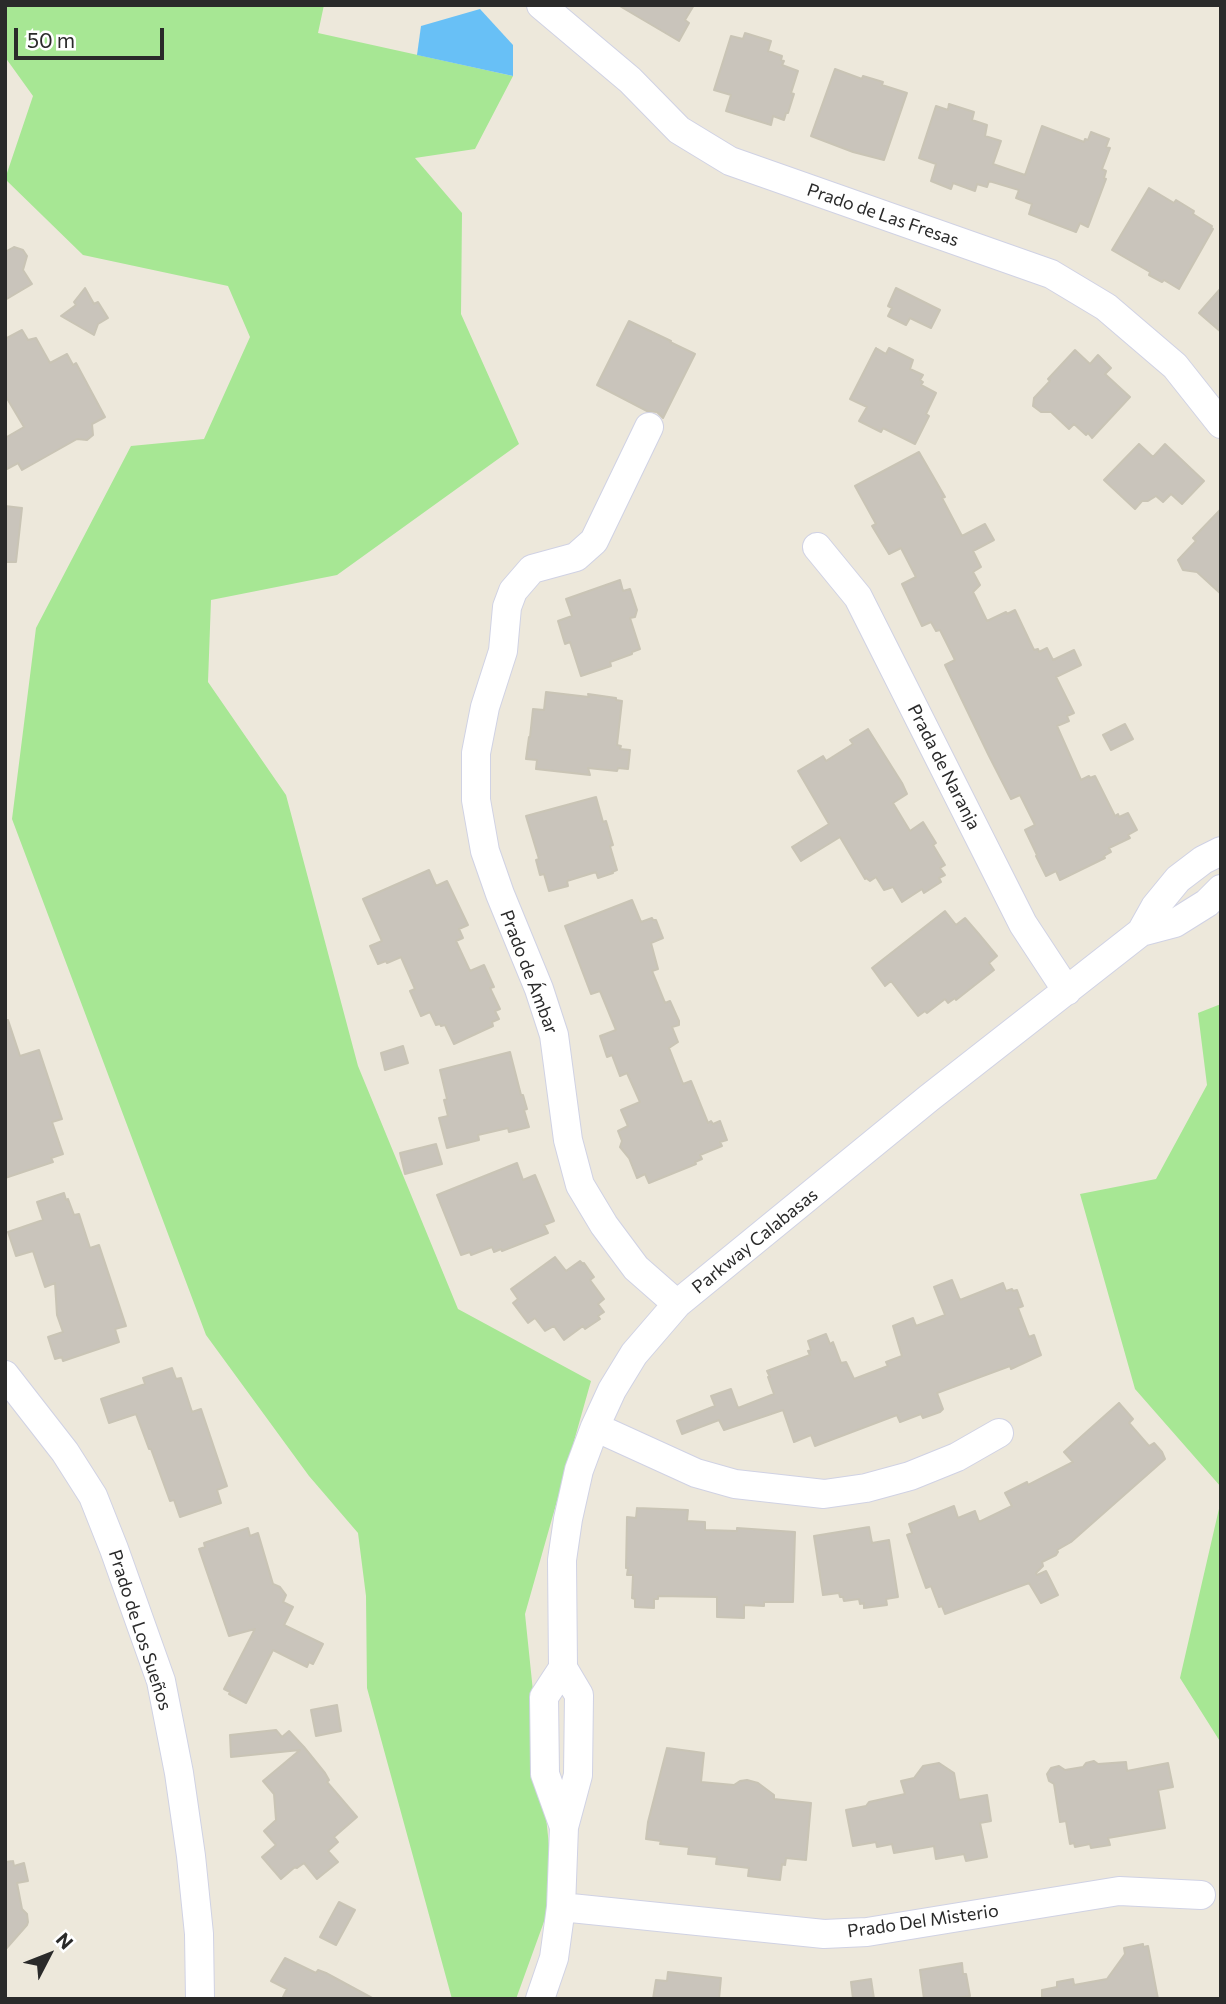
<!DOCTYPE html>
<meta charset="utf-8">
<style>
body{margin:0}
#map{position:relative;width:1226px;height:2004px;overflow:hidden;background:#ede8db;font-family:Commissioner,sans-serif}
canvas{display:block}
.frame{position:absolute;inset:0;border:7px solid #2a2a2a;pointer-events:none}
.north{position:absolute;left:14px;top:1920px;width:70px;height:70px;-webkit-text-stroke:5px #fff;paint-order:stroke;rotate:48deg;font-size:19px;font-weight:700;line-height:28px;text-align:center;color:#2a2a2a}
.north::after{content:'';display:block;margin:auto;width:24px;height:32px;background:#2a2a2a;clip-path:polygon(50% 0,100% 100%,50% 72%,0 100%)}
.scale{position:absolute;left:14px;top:28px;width:150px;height:32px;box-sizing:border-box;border:4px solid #2a2a2a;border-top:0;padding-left:9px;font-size:21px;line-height:24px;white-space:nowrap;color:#2a2a2a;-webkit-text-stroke:5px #fff;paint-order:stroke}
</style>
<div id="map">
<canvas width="1226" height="2004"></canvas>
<div class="frame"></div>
<div class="north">N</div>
<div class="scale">50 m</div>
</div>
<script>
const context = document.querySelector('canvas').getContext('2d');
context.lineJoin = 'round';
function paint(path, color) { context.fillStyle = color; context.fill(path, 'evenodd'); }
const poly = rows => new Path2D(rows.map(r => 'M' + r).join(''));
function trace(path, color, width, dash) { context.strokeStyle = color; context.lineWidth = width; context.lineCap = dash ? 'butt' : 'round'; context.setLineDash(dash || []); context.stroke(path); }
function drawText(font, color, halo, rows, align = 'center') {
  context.font = font + ' Commissioner,sans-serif'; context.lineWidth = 7; context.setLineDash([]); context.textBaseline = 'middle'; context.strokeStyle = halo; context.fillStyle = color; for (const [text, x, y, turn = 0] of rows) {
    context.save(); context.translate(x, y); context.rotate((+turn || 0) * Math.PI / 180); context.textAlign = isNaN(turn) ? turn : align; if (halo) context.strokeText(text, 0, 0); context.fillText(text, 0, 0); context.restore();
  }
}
paint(poly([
 [5,5,324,5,318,33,513,76,475,149,415,158,462,213,461,314,519,444,337,575,211,600,208,682,286,795,358,1066,458,1309,591,1381,525,1614,554,1894,516,1999,452,1999,367,1688,366,1596,358,1533,309,1476,206,1335,12,819,36,628,131,446,204,439,250,337,228,286,83,255,5,179,33,96,5,57],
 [1221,1004,1221,1487,1135,1389,1080,1194,1156,1179,1207,1085,1198,1013],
 [1221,1500,1221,1743,1180,1678]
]), '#a7e794');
paint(poly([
 [480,9,513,45,513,76,417,55,421,26]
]), '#68c0f6');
const building = poly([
 [618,5,694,5,685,20,689,23,679,41,618,5],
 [745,33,771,41,768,51,782,56,781,60,784,61,782,65,798,71,791,93,794,94,788,113,786,113,784,120,773,116,771,125,726,111,731,95,714,90,731,36,743,39,745,33],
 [835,69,862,79,863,76,883,82,882,85,907,93,884,160,853,152,811,136,835,69],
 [949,104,974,112,972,120,987,125,985,136,1001,141,993,164,1025,175,1042,126,1084,142,1085,139,1088,140,1091,132,1109,139,1106,147,1110,148,1102,169,1106,171,1104,178,1106,179,1088,227,1080,223,1076,232,1029,214,1032,204,1016,198,1019,190,989,181,987,187,977,184,975,191,953,183,951,189,931,181,936,164,919,158,936,106,948,110,949,104],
 [1149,188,1174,203,1176,200,1194,211,1193,214,1212,226,1211,228,1213,229,1179,289,1164,280,1162,282,1149,275,1150,272,1112,250,1149,188],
 [14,247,23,250,27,256,23,270,32,284,5,300,5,252,14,247],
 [85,288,94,304,98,302,108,318,98,324,94,335,61,316,76,305,74,302,85,288],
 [896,288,940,310,931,328,910,318,906,325,888,316,892,308,888,306,896,288],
 [1221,288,1221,332,1199,313,1221,288],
 [629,321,671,341,670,342,695,354,663,418,657,412,647,411,597,385,629,321],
 [22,330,28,340,36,338,50,363,67,354,73,365,76,363,105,417,92,424,93,435,87,440,77,439,22,470,18,463,5,470,5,438,24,427,5,395,5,339,22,330],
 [876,348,886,354,889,348,913,360,910,369,923,375,920,380,923,382,921,385,936,393,926,414,929,416,915,444,883,428,881,432,859,421,867,407,850,399,876,348],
 [1075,350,1090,364,1098,355,1111,368,1105,374,1130,397,1092,438,1088,433,1086,435,1074,424,1069,429,1051,412,1041,412,1033,406,1034,398,1050,381,1048,379,1075,350],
 [1139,444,1153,457,1165,444,1204,481,1182,504,1171,494,1163,502,1156,496,1148,501,1142,501,1135,509,1104,480,1139,444],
 [919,452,945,497,942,498,962,536,985,524,994,540,973,551,981,567,973,572,980,585,973,592,987,621,1006,612,1007,614,1015,610,1034,650,1038,649,1039,652,1047,648,1053,660,1074,650,1081,665,1056,677,1074,713,1067,716,1069,721,1057,726,1081,780,1089,776,1090,778,1095,776,1115,816,1118,814,1119,817,1128,813,1137,830,1128,835,1130,838,1109,848,1111,852,1104,856,1105,858,1060,880,1056,871,1046,876,1036,856,1037,855,1025,830,1035,825,1020,795,1011,799,989,756,945,665,955,660,940,630,936,631,931,622,922,626,902,584,916,577,901,548,889,554,872,526,876,524,855,486,919,452],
 [5,506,22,508,16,562,5,562,5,506],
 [1221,509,1221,594,1197,572,1183,570,1178,560,1196,541,1193,538,1221,509],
 [620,580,623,591,630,589,637,610,635,617,630,618,640,649,632,652,632,654,610,662,611,666,581,676,570,642,565,644,558,621,572,616,566,599,620,580],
 [546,692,589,697,588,694,616,698,616,700,622,701,617,745,621,746,620,749,630,750,628,769,618,768,617,771,588,768,590,775,536,769,537,760,526,759,529,737,530,737,533,709,544,710,546,692],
 [1125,724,1133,739,1111,750,1103,735,1125,724],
 [868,729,902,783,907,794,893,803,910,831,923,822,936,843,933,845,945,865,940,868,945,875,939,878,941,882,924,893,922,889,902,902,893,887,884,890,876,877,870,881,866,878,865,879,840,837,801,861,792,847,829,824,798,771,823,756,826,761,853,744,850,740,868,729],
 [596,797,603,822,606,821,613,845,610,846,617,870,612,872,613,873,598,878,596,872,567,881,568,886,549,891,544,874,540,875,536,860,539,859,526,816,596,797],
 [429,870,436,886,447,881,468,925,459,929,463,938,456,941,470,971,484,965,494,987,490,988,500,1009,495,1011,499,1019,492,1022,493,1026,454,1044,445,1025,441,1026,440,1024,436,1025,430,1012,421,1016,410,991,415,989,401,957,387,963,386,961,378,964,370,946,382,941,363,899,429,870],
 [632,900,641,922,652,918,653,920,656,920,663,938,651,943,658,969,652,971,665,1003,670,1001,679,1021,679,1025,672,1027,678,1042,669,1048,683,1084,691,1081,708,1123,711,1121,713,1124,720,1121,727,1140,720,1142,722,1146,700,1155,702,1159,695,1162,696,1164,649,1183,645,1174,637,1178,629,1158,620,1147,622,1141,618,1131,628,1126,621,1110,640,1102,627,1073,620,1076,612,1055,607,1057,600,1036,616,1030,600,991,591,994,565,926,632,900],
 [945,911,956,925,965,918,978,933,997,956,989,963,994,970,956,1000,955,998,948,1003,945,999,927,1013,925,1011,918,1016,891,981,885,986,872,968,945,911],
 [5,1020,8,1020,20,1056,39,1050,62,1119,52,1122,63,1154,51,1158,53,1162,5,1178,5,1020],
 [403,1046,408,1063,385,1070,381,1053,403,1046],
 [510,1052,521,1095,523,1095,527,1109,524,1110,529,1127,509,1132,508,1128,478,1135,479,1140,447,1148,439,1118,448,1116,444,1100,447,1099,440,1070,510,1052],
 [436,1144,442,1164,405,1174,400,1153,436,1144],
 [517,1163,523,1180,535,1175,554,1221,544,1225,548,1233,502,1251,501,1249,494,1252,492,1247,471,1255,470,1252,461,1255,437,1195,517,1163],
 [64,1193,66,1200,68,1199,74,1215,79,1214,90,1248,99,1245,126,1326,115,1329,119,1342,63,1361,62,1357,55,1359,48,1337,63,1332,57,1315,55,1283,45,1287,33,1251,16,1256,8,1232,43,1220,37,1202,64,1193],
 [555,1257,566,1271,580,1261,583,1264,584,1263,594,1277,590,1280,604,1299,598,1304,604,1312,598,1316,600,1319,585,1329,583,1326,564,1340,554,1326,545,1331,535,1318,528,1323,513,1303,518,1299,511,1289,555,1257],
 [952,1280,960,1300,1003,1283,1006,1291,1012,1289,1013,1291,1017,1290,1023,1306,1018,1308,1029,1337,1034,1335,1041,1355,1011,1369,1010,1366,937,1393,943,1409,940,1412,923,1418,921,1414,900,1422,897,1415,815,1446,811,1435,794,1442,783,1410,724,1430,719,1420,682,1434,677,1421,715,1406,711,1396,731,1389,738,1408,774,1394,768,1377,770,1377,767,1371,810,1355,808,1351,811,1350,808,1341,826,1334,830,1344,833,1342,841,1363,846,1362,854,1379,888,1366,886,1362,902,1356,893,1326,913,1318,916,1326,945,1315,934,1287,952,1280],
 [172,1368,176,1379,181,1378,192,1412,201,1409,227,1486,217,1490,221,1503,180,1517,174,1500,170,1501,151,1449,149,1449,136,1414,109,1423,101,1399,145,1384,143,1378,172,1368],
 [1119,1403,1133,1419,1129,1423,1149,1446,1154,1443,1162,1452,1165,1459,1071,1542,1057,1550,1058,1552,1056,1555,1042,1562,1043,1566,1036,1573,1037,1575,1046,1571,1058,1595,1041,1603,1029,1583,945,1614,942,1606,939,1607,931,1586,926,1588,907,1535,912,1533,909,1524,954,1506,958,1518,975,1511,979,1522,1012,1506,1005,1493,1027,1482,1028,1485,1073,1462,1064,1452,1119,1403],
 [637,1508,688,1510,687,1521,705,1522,705,1530,737,1531,737,1528,795,1532,793,1602,764,1602,764,1606,744,1605,744,1618,717,1617,717,1597,658,1596,658,1599,654,1599,654,1608,635,1607,635,1599,632,1598,633,1575,627,1575,628,1568,626,1568,627,1517,636,1518,637,1508],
 [869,1527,872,1543,889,1540,898,1597,886,1599,887,1605,864,1608,864,1603,860,1604,859,1599,844,1601,843,1597,840,1597,839,1593,823,1595,814,1536,869,1527],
 [248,1528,250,1536,258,1533,273,1584,280,1587,286,1595,283,1602,293,1607,284,1625,323,1644,313,1664,309,1662,307,1667,273,1650,246,1703,229,1694,230,1692,224,1689,255,1629,229,1636,199,1549,205,1547,204,1543,248,1528],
 [337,1705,341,1731,316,1736,311,1710,337,1705],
 [276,1730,282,1737,289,1731,304,1747,325,1773,329,1780,327,1782,357,1817,334,1837,338,1842,328,1851,338,1862,317,1879,304,1863,297,1868,295,1867,281,1879,262,1857,276,1845,264,1831,276,1820,274,1794,263,1781,300,1750,231,1757,230,1735,276,1730],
 [667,1748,704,1753,701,1782,734,1785,740,1781,747,1780,758,1783,774,1795,774,1799,811,1803,806,1860,786,1858,785,1865,782,1864,780,1880,748,1876,749,1868,716,1864,717,1857,688,1854,689,1847,660,1844,661,1841,646,1839,648,1822,667,1748],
 [1094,1761,1098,1764,1126,1762,1127,1771,1168,1763,1173,1787,1158,1790,1165,1828,1108,1838,1110,1845,1091,1848,1090,1844,1075,1847,1074,1843,1070,1844,1066,1821,1060,1822,1054,1784,1049,1781,1047,1774,1051,1768,1059,1766,1065,1770,1083,1767,1086,1763,1094,1761],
 [939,1763,954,1773,959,1800,987,1795,991,1821,980,1823,987,1857,966,1861,964,1854,936,1859,934,1846,894,1853,892,1844,877,1847,876,1842,853,1846,846,1810,866,1806,869,1802,905,1794,901,1781,914,1778,923,1766,939,1763],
 [13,1861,14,1866,24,1863,28,1881,17,1883,22,1909,27,1914,28,1922,27,1925,5,1950,5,1862,13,1861],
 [339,1902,355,1910,336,1945,320,1937,339,1902],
 [1143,1944,1143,1947,1148,1946,1158,1999,1042,1999,1042,1990,1057,1987,1057,1982,1073,1979,1074,1985,1107,1979,1125,1954,1124,1948,1143,1944],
 [285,1958,316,1973,318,1970,326,1973,374,1999,282,1999,287,1989,271,1981,285,1958],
 [962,1963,963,1974,966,1974,970,1996,950,1999,924,1999,920,1970,962,1963],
 [668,1972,721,1978,719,1999,653,1999,656,1980,667,1981,668,1972],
 [871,1979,874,1999,853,1999,851,1982,871,1979]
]);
paint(building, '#c9c4bb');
trace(building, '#c9c4b5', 2);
const minor = poly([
 [541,5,630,80,679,130,730,161,1051,274,1106,307,1175,366,1221,424],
 [649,427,594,541,576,557,532,569,513,591,507,607,503,651,485,707,476,753,476,800,485,851,500,894,539,989,554,1035,568,1140,580,1185,604,1225,636,1268,677,1304],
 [817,547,858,597,1023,924,1067,991],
 [1141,932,1175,923,1207,903,1221,889],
 [5,1375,65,1452,93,1496,114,1549,161,1681,179,1773,191,1856,199,1934,200,1999],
 [595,1427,696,1473,735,1484,824,1494,866,1488,910,1476,957,1457,999,1433],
 [563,1668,544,1697,545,1774,564,1827],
 [561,1907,824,1934,867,1932,1119,1891,1201,1895],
 [540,1999,554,1958,561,1907,564,1827,578,1775,579,1695,563,1668,562,1560,568,1519,579,1470,595,1427,612,1390,634,1354,677,1304,929,1098,1141,932,1155,907,1178,879,1203,860,1221,851]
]);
trace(minor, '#d0d2e4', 30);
trace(minor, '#fff', 28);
drawText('18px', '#2a2a2a', '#fff', [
 ["Prado de Las Fresas",883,215,19],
 ["Prada de Naranja",944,767,63],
 ["Prado de Ámbar",529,972,69],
 ["Parkway Calabasas",755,1241,-39],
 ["Prado de Los Sueños",140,1630,72],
 ["Prado Del Misterio",923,1921,-8]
]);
</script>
